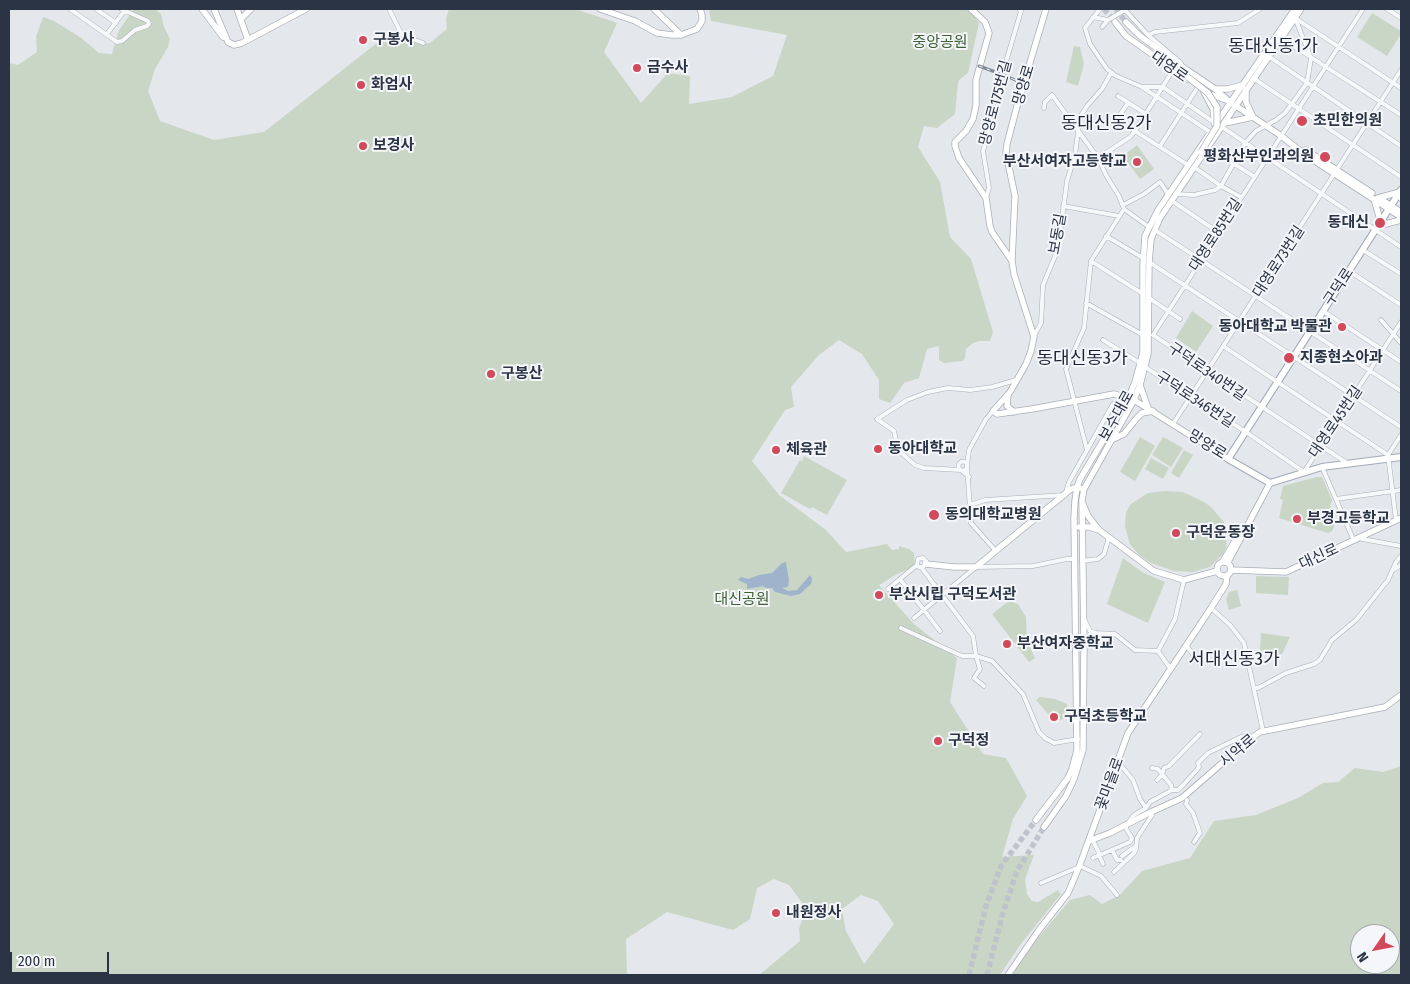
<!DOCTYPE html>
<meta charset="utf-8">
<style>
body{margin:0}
#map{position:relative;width:1410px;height:984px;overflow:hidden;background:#e4e7ec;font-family:"Fira Sans Condensed",sans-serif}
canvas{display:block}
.frame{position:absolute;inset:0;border:10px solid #2b3445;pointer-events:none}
.north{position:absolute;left:1350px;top:924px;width:50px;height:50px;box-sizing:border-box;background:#f4f6f9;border:1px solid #a4a8b1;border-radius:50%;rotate:237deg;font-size:14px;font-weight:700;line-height:20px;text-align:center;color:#2b3445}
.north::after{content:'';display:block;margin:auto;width:18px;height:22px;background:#d1495b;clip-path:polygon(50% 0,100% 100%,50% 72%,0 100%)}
.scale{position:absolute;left:10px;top:952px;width:99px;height:22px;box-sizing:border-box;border:2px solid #2b3445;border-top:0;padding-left:6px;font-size:15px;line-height:18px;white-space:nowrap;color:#2b3445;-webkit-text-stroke:4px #f4f6f9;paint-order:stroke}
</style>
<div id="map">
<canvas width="1410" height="984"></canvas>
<div class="frame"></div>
<div class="north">N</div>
<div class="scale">200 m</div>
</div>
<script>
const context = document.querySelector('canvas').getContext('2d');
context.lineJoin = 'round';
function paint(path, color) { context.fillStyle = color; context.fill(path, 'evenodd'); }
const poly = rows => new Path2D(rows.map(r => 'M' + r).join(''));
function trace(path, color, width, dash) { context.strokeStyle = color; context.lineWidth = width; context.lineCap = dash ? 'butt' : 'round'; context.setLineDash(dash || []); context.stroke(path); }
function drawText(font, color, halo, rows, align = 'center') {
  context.font = font + ' "Fira Sans Condensed","Noto Sans KR",sans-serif'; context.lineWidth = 4; context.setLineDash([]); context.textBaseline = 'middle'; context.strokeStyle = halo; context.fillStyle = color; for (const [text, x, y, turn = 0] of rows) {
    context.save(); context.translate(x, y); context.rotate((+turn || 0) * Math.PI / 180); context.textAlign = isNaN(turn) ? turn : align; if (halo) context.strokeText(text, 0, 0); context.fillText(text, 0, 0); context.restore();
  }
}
paint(poly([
 [134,9,155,9,161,14,164,27,170,39,168,47,155,69,148,91,160,121,214,140,264,132,387,35,403,36,423,44,430,43,447,29,446,19,449,9,575,9,617,23,604,52,641,103,668,73,690,76,689,104,732,97,773,76,787,35,711,21,709,9,969,9,979,23,968,73,959,80,958,83,955,114,937,128,924,126,918,147,940,182,950,237,971,259,993,332,990,341,979,341,973,343,966,349,965,358,963,361,944,363,939,360,939,346,927,349,919,378,904,383,890,403,879,399,879,380,862,354,839,340,819,355,791,387,794,407,785,410,752,461,779,495,826,530,846,552,887,544,892,550,899,549,899,546,909,549,914,553,915,567,899,573,879,585,914,624,957,658,950,702,983,754,1006,758,1027,796,1013,819,1002,857,1034,855,1025,879,1027,894,1032,901,1038,902,1058,890,1061,894,1020,945,1000,975,759,975,800,941,799,929,806,908,789,885,774,879,757,888,750,919,733,930,667,912,626,939,627,975,9,975,9,63,18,65,37,52,36,37,43,17,54,21,80,37,99,53,112,54,119,30],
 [861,895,878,901,894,924,864,964,846,931,842,909],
 [1372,13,1401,31,1401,34,1387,56,1357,37],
 [1074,46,1080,47,1084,64,1078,86,1066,82],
 [1137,145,1154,169,1140,179,1123,156],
 [1192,311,1213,326,1196,352,1176,338],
 [1140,437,1155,446,1135,481,1120,472],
 [1163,437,1183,448,1171,467,1152,455],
 [1184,450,1193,455,1179,478,1171,473],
 [804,456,847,480,827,515,812,507,810,509,781,493,800,460,802,461],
 [1151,458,1169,468,1163,479,1145,469],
 [1317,477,1322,477,1332,500,1330,506,1335,513,1334,527,1332,531,1328,533,1279,518,1283,500,1280,499,1283,486],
 [1165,491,1183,492,1204,502,1211,507,1224,522,1227,531,1226,547,1224,553,1210,567,1193,572,1174,571,1151,563,1139,555,1130,544,1125,527,1126,512,1131,504,1148,493],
 [1123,558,1142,572,1165,582,1148,623,1107,604],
 [1256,576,1289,577,1288,595,1256,593],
 [1237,590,1241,606,1229,610,1226,599,1229,592],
 [1009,601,1018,604,1026,617,1027,641,1035,658,1029,662,992,614],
 [1261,633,1290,637,1282,654,1260,652],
 [1040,697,1055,699,1067,704,1068,717,1055,722,1036,700],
 [1401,764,1401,975,1011,975,1037,939,1070,900,1090,895,1102,904,1120,895,1142,871,1190,858,1214,821,1256,815,1298,798,1323,783,1338,782,1355,768,1383,772,1399,767],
 [1360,934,1390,934,1390,964,1360,964]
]), '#c9d6c5');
paint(poly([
 [786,562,789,580,788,587,782,588,788,591,797,590,810,575,812,579,811,584,800,594,791,596,775,592,772,588,766,588,763,586,747,589,747,584,738,580,741,577,748,579,759,575,772,573,782,563]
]), '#9fb4cc');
trace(poly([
 [1104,9,1114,21],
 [1116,9,1126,22],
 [969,975,986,906,1001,866,1036,820],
 [987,975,1002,916,1017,871,1044,827]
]), '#bfc3cb', 5.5, [5.5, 3]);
const street = poly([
 [70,9,117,42,122,41,135,30,147,26,149,24,148,21,121,9],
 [96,9,116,23],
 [389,9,402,35,423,43],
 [1100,9,1085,28,1090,44,1107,69,1116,76,1142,87,1210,132],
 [1387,9,1401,18],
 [1093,17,1108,20],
 [1295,18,1401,88],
 [1102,27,1108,20,1125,10,1148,35,1181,63],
 [107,34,125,10],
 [1148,35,1155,32,1238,23,1260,9],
 [1281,38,1401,115],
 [1268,56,1401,146],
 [1253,78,1401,177],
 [1142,87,1163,87,1215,123],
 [1118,96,1146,114],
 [1044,108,1045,102,1052,95,1098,158,1107,177,1119,196,1124,209,1149,227],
 [1117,119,1128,103],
 [1222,127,1401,247],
 [1135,131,1188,165],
 [1160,146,1198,87],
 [1207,147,1255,177],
 [1098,158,1130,137,1135,131,1173,70],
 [1194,167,1221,186,1241,197],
 [1176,194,1194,195,1215,190,1221,186,1245,143,1256,131,1276,120,1285,113,1307,83,1311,58,1295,18],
 [986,198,989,188,983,151,993,119,990,116,1021,11,1019,9],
 [1172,201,1218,232],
 [1123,205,1144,194,1160,182,1168,194],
 [1063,206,1119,216],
 [1155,230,1401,391],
 [1106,236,1143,258],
 [1363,250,1401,274],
 [1091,261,1143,294],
 [1149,262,1401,427],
 [1349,271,1401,305],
 [1149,298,1180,319],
 [1086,303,1143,335],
 [1323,311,1401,362],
 [1381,320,1401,343],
 [1153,335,1363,9],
 [1153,335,1347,463],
 [1034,336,1041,323,1043,285,1058,249,1067,181,1075,155,1080,117,1087,106,1102,89,1111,73],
 [1103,340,1140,363],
 [1223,346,1388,455],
 [1145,367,1246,432,1304,472,1401,322],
 [993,411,986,419,969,450,967,466,971,523,995,550],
 [1173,424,1401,70],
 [1087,450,1066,369,1084,328,1091,261,1124,209],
 '958.5 466a4.5 4.5 0 1 1 9 0a4.5 4.5 0 1 1-9 0Z',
 [1322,467,1354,541],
 [969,477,961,470,924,468,915,465,898,450,894,431,877,419,907,400,928,392,948,388,970,390,992,387,1016,380],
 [1336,499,1401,490],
 [970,505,985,500,1065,495,1069,482,1113,404,1127,398],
 [1396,520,1388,455,1401,435],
 [1361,537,1362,539,1401,546],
 [1082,561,1098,559,1104,554,1109,537],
 [921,567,973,636,976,656,992,661,1023,694,1039,732,1045,738,1054,743,1078,739],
 [1393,570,1401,565],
 [900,579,917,565,918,559,923,558,926,561,923,567,919,567,917,565],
 [888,589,900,579,940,631],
 [1211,608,1230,625,1244,643,1263,731],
 [914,618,976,567,1033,566,1067,559,1075,559],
 [1085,621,1090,631,1096,633,1115,634,1135,650,1158,651],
 [901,628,962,656,976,656,980,669,974,678,984,686],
 [1186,645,1201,665],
 [1084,646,1090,637,1096,633],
 [1158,651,1175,619,1184,580],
 [1158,651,1170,668],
 [1254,688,1258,688,1286,673,1314,664,1320,660,1332,640,1356,620,1388,580,1396,562,1401,556],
 [1118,762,1133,780,1140,799,1146,808],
 [1157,780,1162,775,1164,768,1169,766,1200,734],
 [1172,790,1178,790,1184,784,1195,772,1199,767,1198,763,1208,753,1241,737,1249,735,1252,738],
 [1187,800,1186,804,1193,813,1200,833,1194,842],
 [1129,822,1134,815,1146,808,1150,802,1172,790,1171,785,1158,769,1152,768],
 [1093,841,1100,855,1130,842,1132,838,1124,825],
 [1112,850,1117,860,1121,860],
 [1122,856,1136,846],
 [1093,858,1099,855,1103,864],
 [1080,866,1101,876,1117,895],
 [1114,872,1134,853,1136,849,1137,838,1152,815,1151,811],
 [1041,883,1079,867]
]);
const secondary = poly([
 [202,9,223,37],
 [214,9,228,42,234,45,242,43,306,9],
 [237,9,248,40],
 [600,9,635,21,657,33,672,35,681,35,697,29,702,21,702,15,700,9],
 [654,9,681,35],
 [971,9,985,22,989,33,976,80,976,105,973,119,966,131,955,142,955,146,959,158,986,198,990,226,992,232,1012,261],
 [1046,9,1017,106,1007,144,1006,153,1015,196,1012,261,1014,274,1034,337,1031,351,1026,364,1010,392,993,411,997,414,1032,409,1114,394,1134,400,1228,459],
 [241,19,251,9],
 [1115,22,1126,36,1187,79],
 [1126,22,1140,36,1187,70,1215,89,1230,102,1280,135,1304,154,1401,217],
 [1215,89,1228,89,1242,85],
 [1204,92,1213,109,1215,125],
 [1207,93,1226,100],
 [1217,122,1295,9],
 [1225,123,1253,117,1246,102,1246,89],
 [1302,151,1306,150,1372,193],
 [1378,198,1400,192,1401,198],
 [1379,198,1401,212],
 [1374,199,1381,223],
 [1378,226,1401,220],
 [1140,385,1148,408],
 [1008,395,1007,406,1014,412],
 [1111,440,1124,434,1136,419,1142,413,1153,411],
 [1083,504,1088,516,1099,530],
 [1079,527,1089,527,1099,530,1154,571,1184,580,1217,571],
 [1223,561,1235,541],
 '1217 569a7 7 0 1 1 14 0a7 7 0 1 1-14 0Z',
 [1228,562,1270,483],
 [926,564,954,567,976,567,1071,489,1077,487,1080,488],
 [1231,570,1286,572,1401,518],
 [1036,820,1068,778,1072,769,1077,750,1074,518,1075,501,1077,487,1080,479,1129,397,1135,382,1143,353,1143,265,1145,236,1158,210,1208,136],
 [1044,827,1066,796,1074,779,1083,750,1084,646,1082,500,1084,489,1093,473,1134,400,1140,385,1148,354,1149,262,1151,239,1160,218,1301,9],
 [1089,841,1110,833,1151,812,1182,798,1244,744,1260,732,1385,707,1401,695],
 [1008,975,1039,930,1068,893,1079,867,1128,733,1211,608,1226,584,1227,575]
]);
const primary = poly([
 [1401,190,1228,459,1270,483,1322,467,1401,457]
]);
trace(street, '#a9aeb7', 5);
trace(secondary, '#a9aeb7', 7);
trace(primary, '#a3abb8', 8);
trace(street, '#f7f8fa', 4);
trace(secondary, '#fff', 5.5);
trace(primary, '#fff', 6);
const rail = poly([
 [979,66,1001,74],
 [1004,75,1024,84]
]);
trace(rail, '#7d8696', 3);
trace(rail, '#f4f6f9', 1, [4]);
const secondaryBridge = poly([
 [1180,71,1208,93,1217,107,1217,126,1201,152]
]);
trace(secondaryBridge, '#a9aeb7', 7, []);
trace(secondaryBridge, '#fff', 5.5);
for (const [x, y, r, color] of [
 [363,40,5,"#d1495b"],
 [637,68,5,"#d1495b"],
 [361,85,5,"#d1495b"],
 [1302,121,6,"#d1495b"],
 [363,146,5,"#d1495b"],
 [1325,157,6,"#d1495b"],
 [1137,162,5,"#d1495b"],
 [1380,223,6,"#d1495b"],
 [1342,327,5,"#d1495b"],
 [1289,358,6,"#d1495b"],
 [491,374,5,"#d1495b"],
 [878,449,5,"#d1495b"],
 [776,450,5,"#d1495b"],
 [934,515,6,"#d1495b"],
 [1297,519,5,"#d1495b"],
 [1176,533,5,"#d1495b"],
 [879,595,5,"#d1495b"],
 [1007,644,5,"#d1495b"],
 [1054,717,5,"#d1495b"],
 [938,741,5,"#d1495b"],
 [776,913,5,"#d1495b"]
]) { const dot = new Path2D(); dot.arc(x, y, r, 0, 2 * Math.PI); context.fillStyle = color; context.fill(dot); trace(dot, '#f4f6f9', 2); }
drawText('bold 15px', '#2b3445', '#f4f6f9', [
 ["구봉사",373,40],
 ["금수사",647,68],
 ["화엄사",371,85],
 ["초민한의원",1313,121],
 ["보경사",373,146],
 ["평화산부인과의원",1314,157,"right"],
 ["부산서여자고등학교",1127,162,"right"],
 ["동대신",1369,223,"right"],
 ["동아대학교 박물관",1332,327,"right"],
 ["지종현소아과",1300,358],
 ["구봉산",501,374],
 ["동아대학교",888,449],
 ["체육관",786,450],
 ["동의대학교병원",945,515],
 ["부경고등학교",1307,519],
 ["구덕운동장",1186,533],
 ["부산시립 구덕도서관",889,595],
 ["부산여자중학교",1017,644],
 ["구덕초등학교",1064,717],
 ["구덕정",948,741],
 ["내원정사",786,913]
], 'left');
drawText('15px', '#3f6138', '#f4f6f9', [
 ["중앙공원",940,43],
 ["대신공원",742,600]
]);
drawText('15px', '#2b3445', '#f4f6f9', [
 ["대영로",1169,67,35],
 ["망양로",1024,85,-73],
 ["망양로175번길",996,103,-75],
 ["보동길",1058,234,-80],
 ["대영로85번길",1216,235,-57],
 ["대영로73번길",1279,262,-57],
 ["구덕로",1339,287,-57],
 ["구덕로340번길",1207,372,34],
 ["구덕로346번길",1195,400,33],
 ["보수대로",1117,416,-61],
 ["대영로45번길",1336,422,-56],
 ["망양로",1207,445,32],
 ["대신로",1319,557,-25],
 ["시약로",1238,751,-40],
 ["꽃마을로",1110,784,-70]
]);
drawText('18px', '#1d2536', '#f4f6f9', [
 ["동대신동1가",1273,47],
 ["동대신동2가",1106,124],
 ["동대신동3가",1082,359],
 ["서대신동3가",1234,660]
]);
</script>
